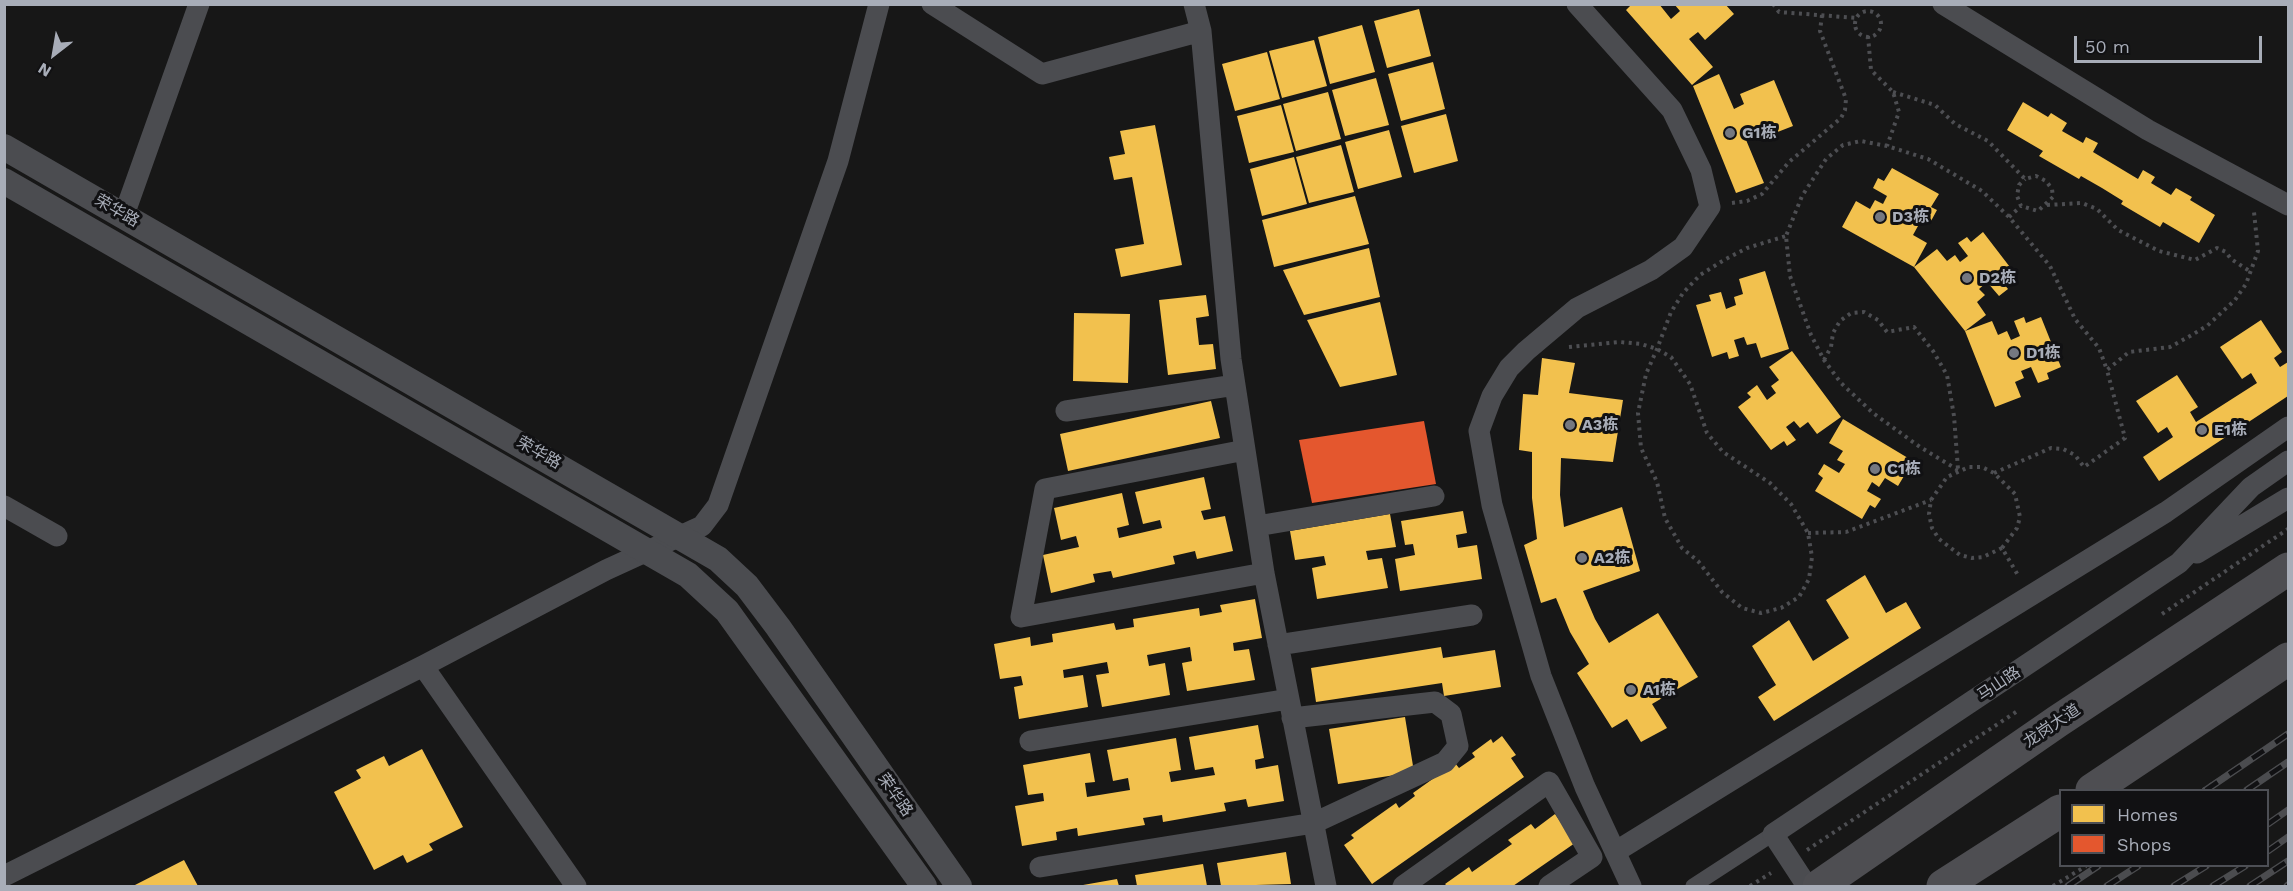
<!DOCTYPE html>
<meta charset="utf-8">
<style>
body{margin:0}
#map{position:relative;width:2293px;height:891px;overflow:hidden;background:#171717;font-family:"Work Sans",sans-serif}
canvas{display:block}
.frame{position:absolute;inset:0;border:6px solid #a8adb8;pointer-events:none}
.legend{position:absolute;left:2059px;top:789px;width:210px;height:78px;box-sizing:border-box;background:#111113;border:2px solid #4d4f55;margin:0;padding:8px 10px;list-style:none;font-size:18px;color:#a8adb8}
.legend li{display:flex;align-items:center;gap:12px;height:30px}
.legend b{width:30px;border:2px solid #4d4f55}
.north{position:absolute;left:24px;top:24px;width:60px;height:60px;-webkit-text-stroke:4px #111113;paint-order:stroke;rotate:211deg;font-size:16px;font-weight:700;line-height:24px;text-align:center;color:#a8adb8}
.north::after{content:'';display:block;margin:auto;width:21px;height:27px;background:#a8adb8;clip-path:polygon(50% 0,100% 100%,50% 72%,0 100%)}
.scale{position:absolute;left:2074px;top:36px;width:188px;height:27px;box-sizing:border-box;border:3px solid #a8adb8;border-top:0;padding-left:8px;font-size:18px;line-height:21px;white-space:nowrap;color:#a8adb8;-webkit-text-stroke:4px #111113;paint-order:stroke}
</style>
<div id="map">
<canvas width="2293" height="891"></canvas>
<div class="frame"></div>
<ul class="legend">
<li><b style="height:16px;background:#f2c14e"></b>Homes</li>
<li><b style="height:16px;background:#e4572e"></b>Shops</li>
</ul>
<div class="north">N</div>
<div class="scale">50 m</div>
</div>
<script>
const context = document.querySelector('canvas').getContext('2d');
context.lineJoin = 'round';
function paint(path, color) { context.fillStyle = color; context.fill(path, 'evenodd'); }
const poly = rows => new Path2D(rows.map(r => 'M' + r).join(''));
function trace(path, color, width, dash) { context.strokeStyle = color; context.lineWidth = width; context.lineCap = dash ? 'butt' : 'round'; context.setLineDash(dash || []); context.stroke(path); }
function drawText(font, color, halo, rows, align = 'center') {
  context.font = font + ' "Work Sans","Noto Sans SC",sans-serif'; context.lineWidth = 6; context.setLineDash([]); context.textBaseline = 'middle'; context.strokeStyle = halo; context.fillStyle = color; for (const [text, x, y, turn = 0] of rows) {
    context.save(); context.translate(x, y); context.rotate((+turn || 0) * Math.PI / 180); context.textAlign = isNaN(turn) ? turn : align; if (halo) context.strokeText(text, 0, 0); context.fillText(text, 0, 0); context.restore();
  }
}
paint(poly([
 [1632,4,1659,4,1671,19,1680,11,1674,4,1725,4,1734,14,1705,40,1698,32,1689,39,1713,67,1692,85,1626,10],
 [1419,9,1431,56,1387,68,1374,21],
 [1362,25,1375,72,1330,84,1318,37],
 [1314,40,1327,86,1282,98,1269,51],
 [1267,52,1280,99,1235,111,1222,64],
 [1433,62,1445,109,1401,121,1388,74],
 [1719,74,1734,109,1744,104,1740,94,1774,80,1793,126,1757,140,1753,131,1744,135,1764,183,1736,193,1693,86],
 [1376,78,1389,125,1345,136,1332,90],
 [1328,92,1341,139,1296,151,1283,104],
 [2023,102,2048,117,2051,113,2067,123,2062,131,2083,143,2086,137,2098,143,2093,152,2138,179,2143,170,2155,177,2151,183,2171,195,2176,188,2192,197,2190,200,2215,215,2199,243,2163,222,2160,227,2121,204,2123,201,2102,188,2081,176,2079,179,2039,156,2043,151,2007,130],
 [1281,105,1294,152,1249,163,1237,116],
 [1446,114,1458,161,1414,173,1401,126],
 [1155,125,1182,265,1121,277,1115,249,1144,244,1132,177,1114,180,1109,157,1125,154,1120,131],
 [1389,130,1402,177,1358,189,1345,142],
 [1341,145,1354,192,1309,203,1296,157],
 [1294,157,1307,204,1262,216,1250,169],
 [1892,168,1939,194,1931,207,1937,210,1931,221,1915,212,1910,222,1918,226,1913,235,1927,243,1914,267,1937,249,1947,261,1955,255,1960,262,1968,256,1958,243,1967,237,1971,242,1983,232,2016,275,2004,284,2008,289,1999,296,1987,282,1979,289,1985,295,1977,302,1986,315,1965,331,1914,267,1842,227,1856,201,1870,209,1875,200,1883,204,1887,196,1873,188,1878,178,1884,181],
 [1355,196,1369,244,1274,267,1262,220],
 [1369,248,1380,297,1304,315,1283,270],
 [1765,271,1789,349,1761,358,1756,343,1747,345,1744,337,1734,340,1739,356,1729,359,1727,352,1712,357,1696,305,1711,301,1709,295,1721,292,1726,309,1736,305,1734,297,1743,294,1739,279],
 [1206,295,1209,316,1196,318,1199,345,1213,344,1216,369,1168,375,1159,300],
 [1380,302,1397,375,1340,387,1307,320],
 [1074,313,1130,314,1128,383,1073,381],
 [2024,317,2026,323,2041,317,2061,367,2047,373,2049,379,2038,383,2031,367,2021,371,2024,378,2015,382,2021,397,1995,407,1965,331,1992,321,1998,335,2007,331,2011,340,2020,336,2014,321],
 [2261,320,2282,352,2274,358,2280,367,2288,362,2288,396,2159,481,2143,457,2173,437,2167,427,2158,433,2136,401,2177,375,2198,407,2190,412,2196,422,2257,383,2251,373,2242,379,2220,347],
 [1792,351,1841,417,1817,434,1808,422,1800,428,1794,421,1786,427,1796,440,1787,446,1784,441,1771,450,1738,407,1751,397,1747,393,1757,385,1767,400,1776,393,1771,386,1779,380,1769,367],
 [1542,358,1575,363,1569,393,1623,400,1613,462,1561,458,1560,495,1564,527,1622,507,1640,571,1583,591,1595,619,1609,643,1658,613,1698,677,1652,704,1667,728,1641,742,1627,719,1612,728,1577,673,1589,664,1570,632,1556,598,1541,603,1524,545,1537,539,1532,498,1532,452,1519,450,1523,394,1538,395],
 [1211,401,1220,438,1068,471,1060,434],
 [1843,419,1913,461,1898,486,1885,478,1879,487,1872,482,1867,491,1881,499,1875,508,1870,505,1862,519,1815,491,1823,478,1818,474,1824,464,1839,473,1845,464,1837,460,1843,451,1829,443],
 [1204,477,1211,509,1201,511,1204,520,1225,516,1233,551,1197,559,1195,551,1173,556,1175,564,1113,578,1111,571,1093,574,1095,582,1051,593,1043,555,1079,547,1076,536,1061,540,1054,508,1122,493,1129,525,1117,528,1119,538,1162,528,1160,520,1143,524,1135,492],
 [1463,511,1467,533,1456,535,1458,548,1477,545,1482,579,1400,591,1395,559,1415,555,1413,544,1405,545,1401,521],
 [1390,514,1396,547,1366,551,1368,560,1382,558,1388,588,1317,599,1312,568,1326,565,1324,556,1295,560,1290,531],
 [1865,575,1886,613,1906,602,1921,628,1774,721,1758,697,1776,685,1752,646,1789,620,1813,661,1849,638,1826,600],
 [1255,599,1262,638,1233,643,1234,651,1249,649,1255,680,1187,691,1182,663,1192,661,1190,647,1147,655,1149,666,1165,663,1170,695,1102,707,1096,675,1109,673,1107,662,1063,670,1064,678,1083,675,1088,707,1019,719,1014,687,1023,685,1021,676,1000,679,994,644,1030,637,1031,646,1053,642,1052,634,1114,623,1116,630,1134,627,1133,619,1199,608,1200,616,1222,612,1220,605],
 [1441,647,1443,658,1495,650,1501,687,1444,696,1442,683,1316,702,1311,668],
 [1405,717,1414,772,1338,784,1329,729],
 [1258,725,1264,758,1255,760,1256,769,1278,765,1284,801,1248,807,1246,799,1224,803,1226,811,1163,822,1162,815,1143,818,1145,825,1078,836,1077,828,1056,832,1057,840,1022,846,1015,806,1044,801,1043,793,1028,795,1023,765,1090,753,1095,782,1085,783,1087,797,1130,790,1128,778,1113,781,1107,750,1176,738,1181,770,1169,772,1171,782,1215,775,1213,767,1195,770,1189,737],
 [1502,736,1516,755,1511,758,1524,777,1372,884,1344,845,1354,838,1351,835,1396,803,1399,808,1415,796,1413,793,1455,763,1459,768,1475,757,1472,753,1491,739,1493,743],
 [422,749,463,827,429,844,433,850,407,863,403,855,374,870,334,792,361,778,356,770,384,756,389,766],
 [1555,814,1575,843,1513,886,1447,886,1445,884,1469,867,1472,872,1512,844,1508,840,1531,824,1535,829],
 [1286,852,1291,884,1221,886,1217,863],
 [184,860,198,886,133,886],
 [1203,864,1207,886,1137,886,1135,875],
 [1117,879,1119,886,1083,886,1083,885]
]), '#f2c14e');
paint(poly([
 [1424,421,1436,484,1312,503,1299,440]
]), '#e4572e');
trace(poly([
 [1773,4,1779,12,1857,18],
 '1855 24a13 13 0 1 1 26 0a13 13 0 1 1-26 0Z',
 [1868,36,1871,70,1893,92,1899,112,1887,146],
 [1893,92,1935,105,1955,124,1988,141,2025,179,2036,176,2046,181,2052,189,2053,197,2038,211,2021,206,2017,196,2019,185,2025,179],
 [1732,203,1747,201,1762,194,1789,162,1841,118,1845,110,1846,99,1820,31,1822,15],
 [2047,205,2082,203,2097,209,2118,230,2159,251,2195,260,2217,248,2226,252,2231,259,2251,272],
 [2009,217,2021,206],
 [1569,347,1620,342,1641,344,1657,349,1671,357,1690,384,1707,433,1723,452,1770,483,1791,504,1808,533,1812,557,1809,579,1799,597,1781,608,1761,613,1742,608,1722,592,1698,561,1682,548,1665,518,1657,482,1641,448,1638,413,1646,374,1657,349,1671,312,1683,293,1700,275,1724,260,1747,248,1786,236],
 [1824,360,1831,347,1833,333,1840,321,1851,313,1864,312,1878,320,1887,332,1914,327,1933,351,1947,375,1954,416,1958,469],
 [1958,470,1920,447,1873,413,1841,383,1824,360,1811,335,1790,276,1786,236,1802,196,1826,159,1843,145,1861,141,1887,146,1928,159,1982,191,2009,217,2050,266,2075,319,2099,348,2107,370,2129,352,2170,347,2190,336,2207,326,2235,300,2246,284,2258,251,2254,212],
 [1994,473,2051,448,2063,449,2075,455,2084,467,2125,438,2107,370],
 [1808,533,1846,532,1931,500],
 [2002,548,1983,557,1972,558,1960,555,1939,539,1932,528,1929,514,1931,500,1947,477,1969,467,1982,467,1994,473,2015,494,2020,517,2017,528,2002,548,2019,577],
 [2162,614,2288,529],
 [2203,790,2288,735],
 [1807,850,2019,710],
 [1750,886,1771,873],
 [2053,886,2086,866]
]), '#4d4e52', 4, [3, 4.5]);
trace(poly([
 [1693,886,1773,834]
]), '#4b4c50', 15);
trace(poly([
 [932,4,1042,74,1201,31],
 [1194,4,1201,31,1231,359,1264,573,1326,886],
 [1577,4,1672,110,1701,170,1710,207,1683,247,1651,270,1577,308,1526,351,1509,368,1492,396,1479,431,1492,505,1541,676,1585,787,1631,886],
 [1943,4,2148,130,2288,205],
 [124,215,199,4],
 [1066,411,1235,385],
 [1245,450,1045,489,1021,617,1264,573],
 [4,506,57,536],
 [1257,526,1434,496],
 [2197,553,2288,498],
 [1278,645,1472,615],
 [423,666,576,886],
 [1030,741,1289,699],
 [1615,852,2166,512,2288,427],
 [1040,867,1314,823,1445,762,1458,746,1451,714,1435,702,1292,718],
 [4,876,423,666,606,570,702,526,718,505,838,161,879,4],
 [1403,886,1549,782,1592,857,1549,886],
 [1807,886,1773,834,2179,563,2251,487,2288,461]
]), '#4b4c50', 21);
trace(poly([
 [4,147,718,559,747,586,778,627,959,886],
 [4,181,688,575,727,611,924,886]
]), '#4b4c50', 26);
trace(poly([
 [2092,790,2288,659],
 [1819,886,2058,721,2288,569],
 [1943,886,2060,811]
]), '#4e4e52', 33);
const rail = poly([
 [2206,790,2288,734],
 [2247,790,2288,762],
 [2268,824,2288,810],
 [2268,851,2288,837],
 [2068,886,2098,866],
 [2107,886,2138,866],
 [2174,886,2206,866],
 [2213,886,2245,866],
 [2250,886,2288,861],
 [2287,886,2288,885]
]);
trace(rail, '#4b4c4f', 7);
trace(rail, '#111113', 4.5, [14]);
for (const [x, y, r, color] of [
 [1730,133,6,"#757880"],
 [1880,217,6,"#757880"],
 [1967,278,6,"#757880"],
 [2014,353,6,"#757880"],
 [1570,425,6,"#757880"],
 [2202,430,6,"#757880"],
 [1875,469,6,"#757880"],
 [1582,558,6,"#757880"],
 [1631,690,6,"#757880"]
]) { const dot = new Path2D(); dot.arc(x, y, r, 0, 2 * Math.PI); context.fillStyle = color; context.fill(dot); trace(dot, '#111113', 2); }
drawText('bold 16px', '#a8adb8', '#111113', [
 ["G1栋",1742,133],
 ["D3栋",1892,217],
 ["D2栋",1979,278],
 ["D1栋",2026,353],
 ["A3栋",1582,425],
 ["E1栋",2214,430],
 ["C1栋",1887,469],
 ["A2栋",1594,558],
 ["A1栋",1643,690]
], 'left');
drawText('16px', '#a8adb8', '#111113', [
 ["荣华路",117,211,30],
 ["荣华路",539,453,30],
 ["马山路",1999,684,-34],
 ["龙岗大道",2052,726,-34],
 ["荣华路",895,795,55]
]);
</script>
